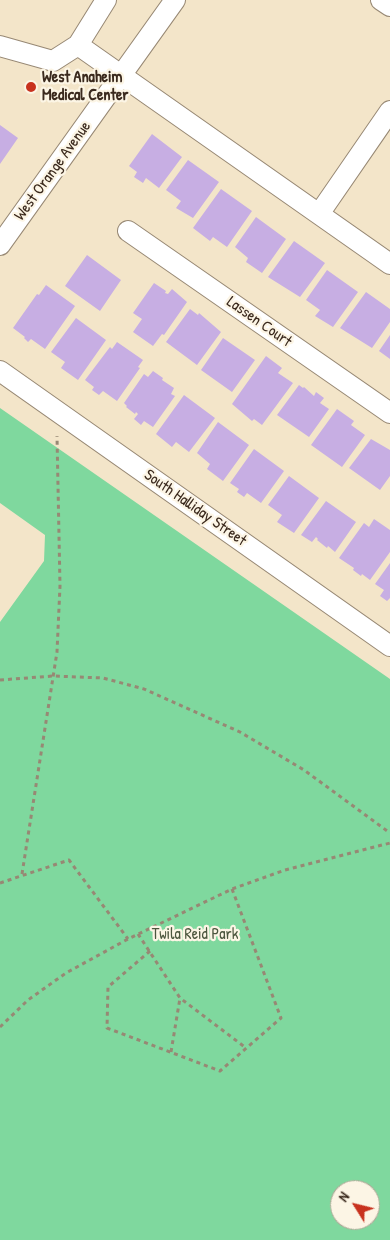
<!DOCTYPE html>
<style>
body{margin:0}
#map{position:relative;width:390px;height:1240px;overflow:hidden;background:#f3e5c9;font-family:"Patrick Hand",sans-serif}
canvas{display:block}
.north{position:absolute;left:330px;top:1180px;width:50px;height:50px;box-sizing:border-box;background:#fcf5e5;border:1px solid #afa495;border-radius:50%;rotate:306deg;font-size:14px;font-weight:700;line-height:20px;text-align:center;color:#3b2a1e}
.north::after{content:'';display:block;margin:auto;width:18px;height:22px;background:#c8321e;clip-path:polygon(50% 0,100% 100%,50% 72%,0 100%)}
</style>
<div id="map">
<canvas width="390" height="1240"></canvas>
<div class="north">N</div>
</div>
<script>
const context = document.querySelector('canvas').getContext('2d');
context.lineJoin = 'round';
function paint(path, color) { context.fillStyle = color; context.fill(path, 'evenodd'); }
const poly = rows => new Path2D(rows.map(r => 'M' + r).join(''));
function trace(path, color, width, dash) { context.strokeStyle = color; context.lineWidth = width; context.lineCap = dash ? 'butt' : 'round'; context.setLineDash(dash || []); context.stroke(path); }
function drawText(font, color, halo, rows, align = 'center') {
  context.font = font + ' "Patrick Hand",sans-serif'; context.lineWidth = 4.5; context.setLineDash([]); context.textBaseline = 'middle'; context.strokeStyle = halo; context.fillStyle = color; for (const [text, x, y, turn = 0] of rows) {
    context.save(); context.translate(x, y); context.rotate((+turn || 0) * Math.PI / 180); context.textAlign = isNaN(turn) ? turn : align; if (halo) context.strokeText(text, 0, 0); context.fillText(text, 0, 0); context.restore();
  }
}
paint(poly([
 [0,408,390,679,390,1240,0,1240,0,622,44,561,45,535,0,503],
 [340,1190,370,1190,370,1220,340,1220]
]), '#7fd89e');
paint(poly([
 [0,125,18,138,0,164],
 [152,134,182,157,159,188,146,178,143,183,134,177,137,172,129,166],
 [188,160,219,182,193,218,176,208,181,201,166,190],
 [221,189,252,211,227,247,213,237,210,241,193,228],
 [256,217,286,239,262,273,246,262,248,258,235,247],
 [294,241,325,263,300,297,268,277],
 [87,255,121,280,100,311,65,286],
 [327,270,358,292,333,327,315,316,320,310,306,300],
 [154,283,166,291,165,293,168,294,172,289,187,302,164,335,162,334,153,346,133,332,142,319,133,313],
 [46,285,75,306,45,349,31,339,28,342,24,338,25,337,13,328,37,294,39,295],
 [366,292,390,309,390,322,372,348,340,328],
 [190,309,198,315,199,313,221,332,197,365,166,342],
 [76,318,106,340,78,380,61,368,65,362,51,352],
 [390,335,390,359,379,351],
 [223,338,255,360,232,392,201,370],
 [117,342,143,360,138,367,140,368,117,401,103,391,99,395,92,390,94,387,85,380,110,347,112,349],
 [266,356,282,368,278,373,293,383,262,425,254,419,252,421,232,404],
 [153,371,163,378,162,380,174,388,171,394,175,396,153,427,144,421,141,425,134,419,138,414,136,412,135,414,126,407,127,406,124,403,144,374,148,377],
 [299,385,303,388,304,387,314,396,316,392,324,398,320,403,329,409,309,437,277,415],
 [184,395,215,418,189,452,176,442,172,447,156,434],
 [337,409,354,421,351,425,365,435,342,467,311,445],
 [218,422,249,445,223,481,207,469,210,464,197,453],
 [371,439,390,450,390,476,380,490,349,468],
 [254,449,284,471,261,503,247,493,244,497,237,492,239,489,230,483],
 [289,476,319,498,294,533,277,522,282,515,268,505],
 [326,501,356,522,335,552,328,546,327,548,317,540,318,539,316,537,312,542,301,535],
 [374,519,390,530,390,552,370,580,362,574,361,576,353,570,354,568,339,558,364,523,369,527],
 [390,563,390,598,387,601,380,596,384,590,375,584]
]), '#c7aee3');
const minor = poly([
 [381,0,390,6],
 [78,45,390,264],
 [0,46,53,61,78,45,106,0],
 [319,214,390,111],
 [128,231,390,413],
 [0,245,175,0],
 [0,371,390,646]
]);
trace(minor, '#978874', 22);
trace(poly([
 [0,680,53,676,103,678,144,689,240,732,304,770,390,833],
 [22,874,57,652,60,586,57,436],
 [0,883,69,860,128,939],
 [138,934,180,998,246,1048],
 [150,951,108,987,107,1028,220,1071,281,1018,232,889],
 [0,1027,28,1000,66,973,128,939,232,889,285,870,390,843],
 [171,1052,180,998]
]), '#978874', 3, [4, 4]);
trace(minor, '#fff', 20);
for (const [x, y, r, color] of [
 [31,87,6,"#c8321e"]
]) { const dot = new Path2D(); dot.arc(x, y, r, 0, 2 * Math.PI); context.fillStyle = color; context.fill(dot); trace(dot, '#fcf5e5', 2); }
drawText('bold 16px', '#3b2a1e', '#fcf5e5', [
 ["West Anaheim",42,78],
 ["Medical Center",42,96]
], 'left');
drawText('16px', '#3b2a1e', '#fcf5e5', [
 ["West Orange Avenue",53,171,-54],
 ["Lassen Court",259,322,35],
 ["South Halliday Street",195,508,35]
]);
drawText('16px', '#4c563e', '#fcf5e5', [
 ["Twila Reid Park",195,935]
]);
</script>
